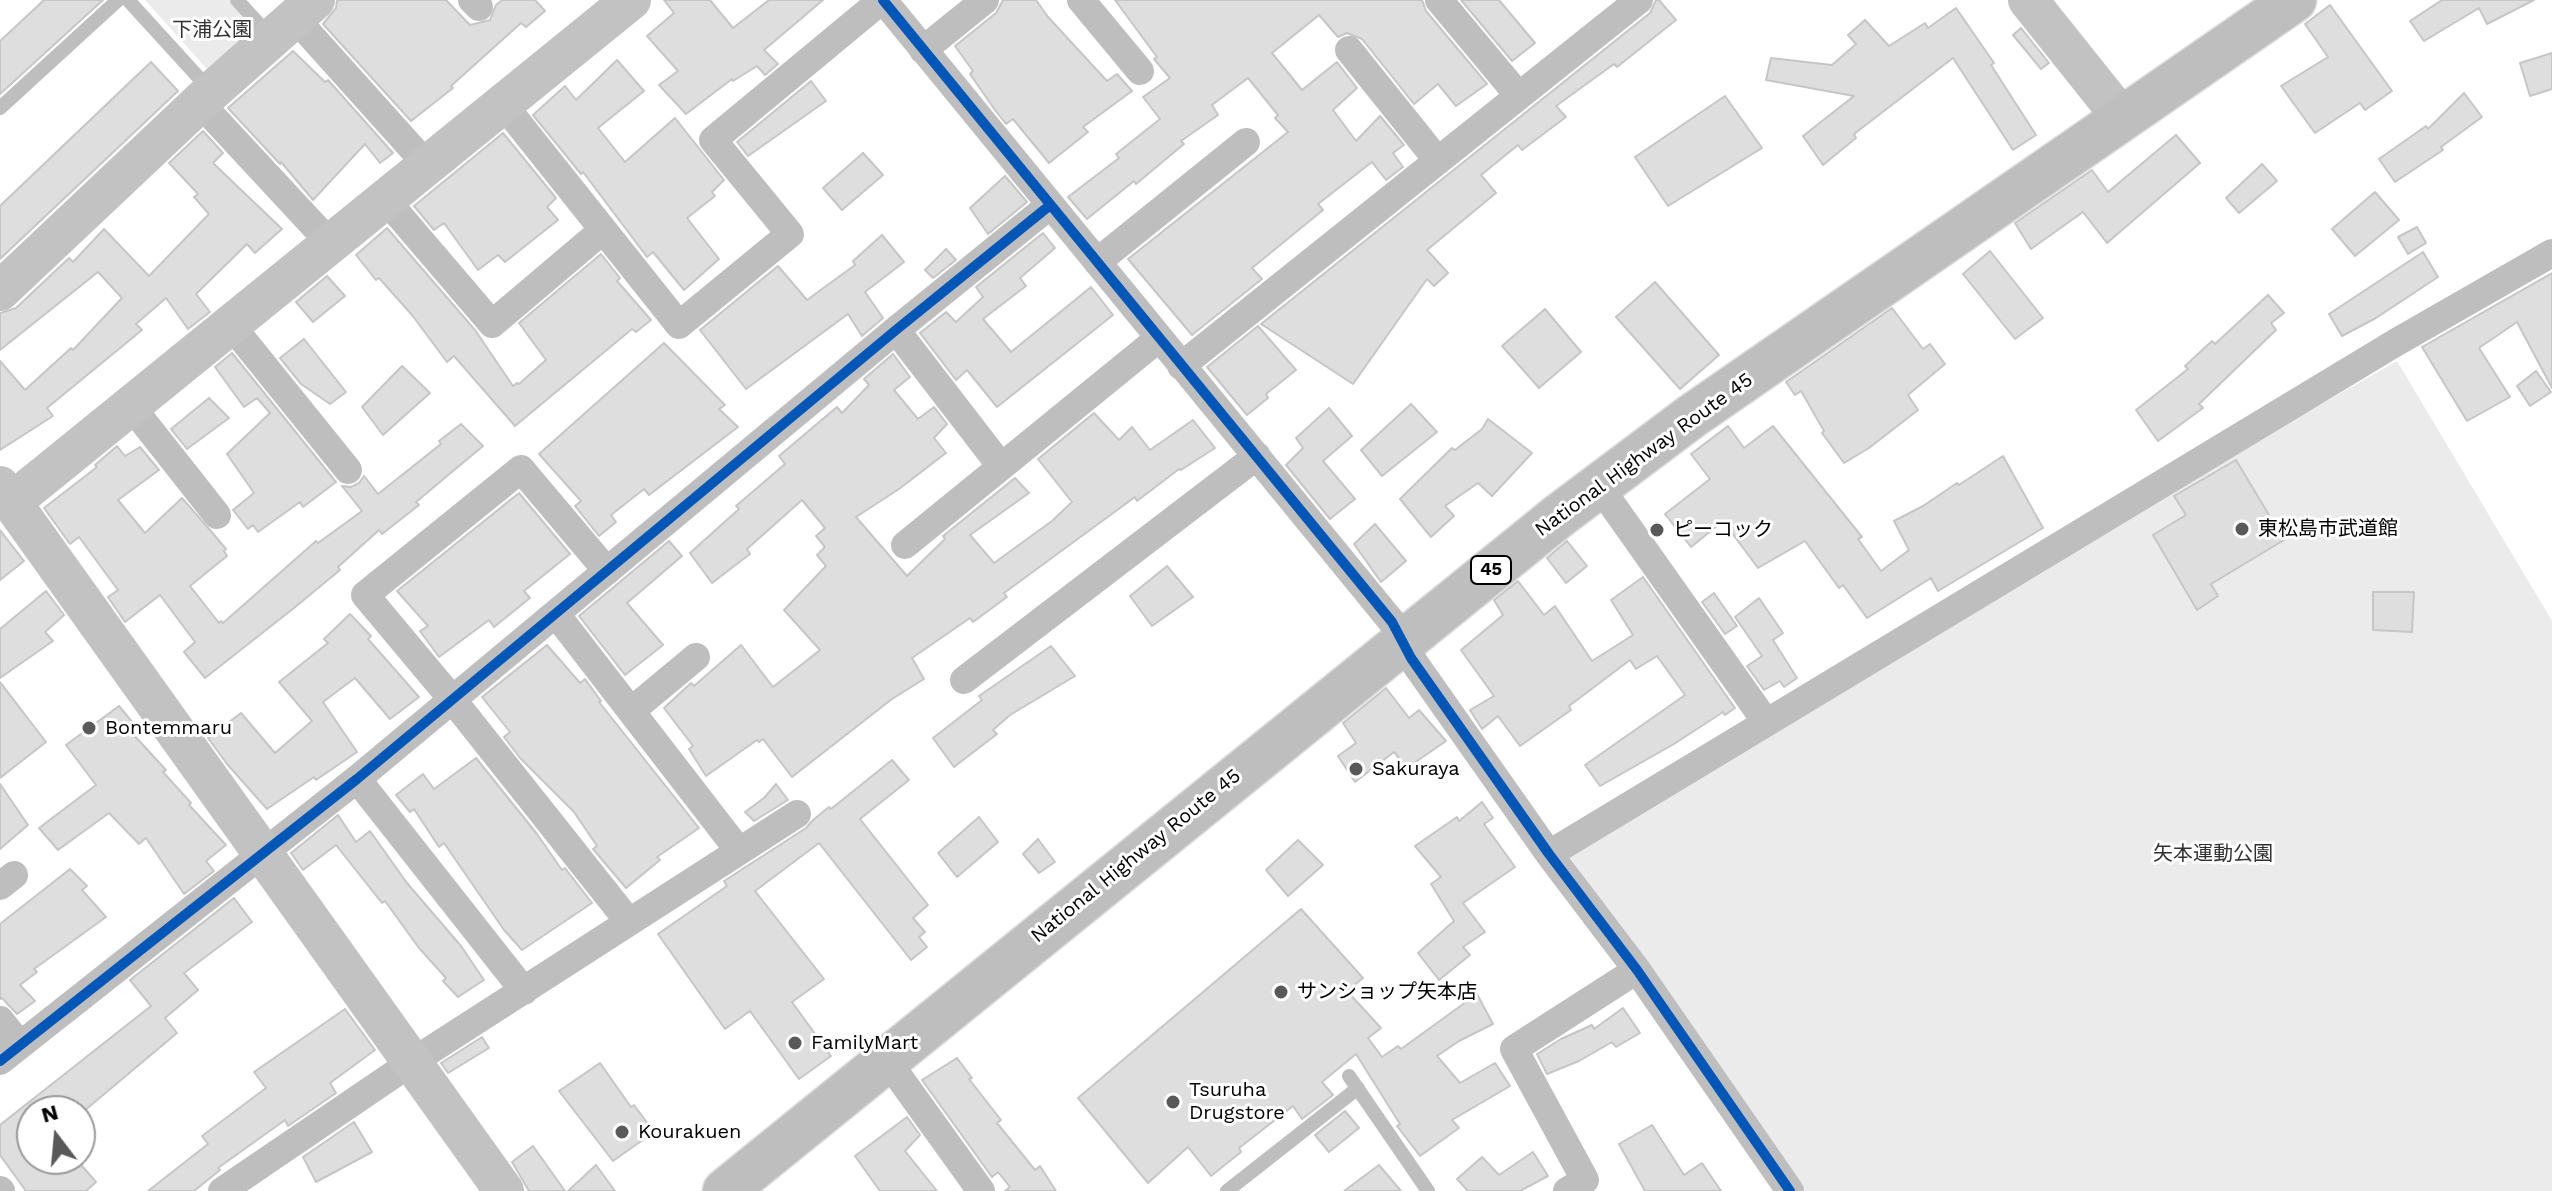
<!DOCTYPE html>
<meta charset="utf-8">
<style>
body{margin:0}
#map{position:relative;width:2552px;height:1191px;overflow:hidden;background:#fff;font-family:"Work Sans",sans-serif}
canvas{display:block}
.north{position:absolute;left:16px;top:1095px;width:80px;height:80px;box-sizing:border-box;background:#fff;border:2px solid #999;border-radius:50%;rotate:344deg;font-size:22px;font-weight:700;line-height:32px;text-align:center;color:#000}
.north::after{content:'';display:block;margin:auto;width:28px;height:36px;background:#595959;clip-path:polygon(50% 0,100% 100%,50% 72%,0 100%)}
</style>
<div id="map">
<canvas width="2552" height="1191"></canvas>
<div class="north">N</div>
</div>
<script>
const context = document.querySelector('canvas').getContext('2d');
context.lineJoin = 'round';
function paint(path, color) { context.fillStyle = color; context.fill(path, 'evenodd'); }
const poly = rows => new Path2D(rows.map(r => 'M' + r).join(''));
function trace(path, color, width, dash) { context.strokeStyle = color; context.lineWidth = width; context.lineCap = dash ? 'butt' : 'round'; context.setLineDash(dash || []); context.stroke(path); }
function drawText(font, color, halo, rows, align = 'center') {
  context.font = font + ' "Work Sans","Noto Sans JP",sans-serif'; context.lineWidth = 6; context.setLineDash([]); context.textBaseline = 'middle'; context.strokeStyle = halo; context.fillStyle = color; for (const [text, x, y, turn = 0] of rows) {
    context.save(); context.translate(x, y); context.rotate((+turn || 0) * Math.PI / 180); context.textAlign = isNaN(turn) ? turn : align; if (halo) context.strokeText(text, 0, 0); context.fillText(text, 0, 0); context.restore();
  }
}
paint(poly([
 [145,0,229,0,248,20,251,30,207,69],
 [2397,361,2552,621,2552,1191,1805,1191,1570,857,1914,636]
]), '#ebebeb');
const building = poly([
 [44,0,103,0,0,94,0,41,44,0],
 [337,0,446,0,470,25,490,20,496,5,502,0,535,0,545,11,526,27,521,23,451,86,453,88,411,121,323,24,336,8,337,0],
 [664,0,710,0,733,28,769,0,823,0,764,50,778,64,765,75,757,66,733,81,732,79,686,114,659,85,678,71,647,36,674,13,664,0],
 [1003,0,1036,0,1048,17,1107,81,1117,74,1132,91,1083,127,1088,132,1049,163,1013,119,1006,124,995,110,970,74,973,71,955,46,996,13,1003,0],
 [1115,0,1422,0,1426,11,1487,84,1456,106,1438,84,1414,104,1362,39,1347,33,1338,37,1319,15,1272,53,1302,90,1337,62,1357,88,1333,110,1356,141,1380,116,1404,145,1393,153,1403,167,1386,180,1372,162,1318,204,1323,210,1252,268,1262,279,1192,335,1128,259,1288,132,1275,118,1278,115,1248,78,1212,105,1218,115,1181,141,1184,144,1136,184,1134,181,1087,219,1068,197,1119,158,1116,154,1160,119,1143,97,1170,78,1154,59,1157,57,1115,0],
 [1461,0,1499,0,1535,43,1512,61,1461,0],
 [1656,0,1659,0,1676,20,1617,67,1614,64,1556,106,1566,117,1522,150,1518,145,1481,175,1496,193,1427,250,1448,273,1434,286,1427,279,1353,384,1261,324,1650,13,1656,0],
 [2442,0,2534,0,2487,24,2479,8,2424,41,2410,21,2442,0],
 [2330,5,2392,91,2365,110,2360,103,2315,133,2281,86,2328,57,2305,24,2330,5],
 [1956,8,1994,63,1991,65,2036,135,2013,150,1953,58,1854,134,1856,138,1823,165,1803,136,1854,96,1766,80,1771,58,1832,65,1856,44,1848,35,1865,20,1889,46,1925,23,1928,28,1956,8],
 [2021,28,2049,63,2041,69,2013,35,2021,28],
 [293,51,325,82,328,80,393,153,380,163,365,144,313,200,281,162,280,164,228,108,293,51],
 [2552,53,2552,89,2530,96,2520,63,2552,53],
 [617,60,644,91,598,128,625,162,675,118,724,180,712,192,715,196,687,218,719,259,684,290,653,252,647,257,583,172,581,174,533,115,565,86,576,100,617,60],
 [151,62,178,91,0,259,0,206,151,62],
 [811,81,826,101,748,156,737,142,811,81],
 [2464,93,2482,117,2441,147,2443,150,2395,182,2379,159,2426,126,2428,129,2464,93],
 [1725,96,1762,148,1668,206,1635,157,1725,96],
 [203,131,223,153,213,163,282,229,255,253,247,244,196,294,210,312,188,329,166,298,136,324,142,330,47,408,53,416,0,450,0,361,25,390,71,348,73,350,122,298,98,272,0,350,0,313,16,308,69,258,73,262,104,229,149,276,209,214,194,197,198,194,169,163,203,131],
 [503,133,556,198,547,207,558,220,505,262,498,255,478,270,444,223,434,230,414,206,503,133],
 [2176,135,2200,163,2107,243,2083,212,2031,249,2015,223,2092,170,2108,192,2176,135],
 [863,153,883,175,842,210,823,188,863,153],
 [2262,164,2277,181,2239,213,2226,198,2262,164],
 [1005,176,1027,202,988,234,970,208,1005,176],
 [2375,192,2399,220,2355,256,2332,229,2375,192],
 [2417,227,2426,243,2408,254,2398,237,2417,227],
 [387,228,475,330,513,386,517,383,519,384,546,360,519,323,601,254,620,278,617,281,651,320,636,332,632,329,515,426,454,356,447,362,412,315,379,278,376,280,356,255,387,228],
 [1043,233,1055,248,1020,278,1026,286,983,319,1011,352,1091,287,1113,315,997,407,967,370,956,380,920,333,946,312,956,322,983,297,976,287,1043,233],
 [882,235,904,262,865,292,883,318,862,336,848,314,746,389,700,330,778,266,807,300,855,265,853,261,882,235],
 [946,249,956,260,933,278,925,270,946,249],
 [1990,251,2043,318,2015,339,1963,274,1990,251],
 [2423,252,2438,277,2376,318,2342,336,2329,314,2423,252],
 [2552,273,2552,388,2517,322,2479,348,2510,397,2467,421,2422,347,2552,273],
 [327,276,345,296,313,322,296,302,327,276],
 [1655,282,1719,355,1680,389,1616,317,1655,282],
 [2268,295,2284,313,2271,323,2276,330,2199,404,2203,408,2158,441,2136,410,2188,369,2185,366,2212,341,2215,344,2268,295],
 [1892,308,1923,349,1930,344,1945,364,1908,395,1918,410,1869,448,1844,463,1822,433,1824,431,1801,391,1795,395,1786,382,1892,308],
 [1545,309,1581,352,1539,388,1502,346,1545,309],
 [1258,326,1296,370,1266,394,1268,398,1247,415,1207,367,1258,326],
 [304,339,346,392,330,404,301,384,280,358,304,339],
 [664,343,725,405,719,409,738,427,649,495,644,489,611,515,616,522,599,536,575,506,581,501,539,454,664,343],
 [232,353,336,482,303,507,300,502,258,532,253,525,248,529,233,510,254,493,227,454,270,413,257,398,244,407,215,367,232,353],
 [893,354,910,377,894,390,918,419,934,407,947,424,934,438,946,453,899,489,856,517,907,576,945,539,943,536,1015,478,1029,493,970,535,994,563,1052,521,1072,502,1038,459,1094,413,1119,440,1132,427,1150,450,1193,420,1215,448,1181,470,1179,469,1137,501,1135,497,1004,593,1007,597,973,622,970,618,912,658,924,679,892,699,792,777,763,739,759,742,757,740,706,776,689,749,693,746,664,708,691,683,694,686,741,645,773,687,820,650,784,610,826,566,817,555,825,547,816,536,825,528,802,500,747,549,750,554,712,583,690,553,739,509,736,506,785,464,779,456,837,407,842,413,869,385,864,379,893,354],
 [402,366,430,393,383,435,362,407,402,366],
 [2536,371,2551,392,2530,406,2517,386,2536,371],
 [209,398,229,418,187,449,171,429,209,398],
 [1411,404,1437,432,1382,476,1361,450,1411,404],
 [1329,408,1352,436,1323,461,1355,499,1330,519,1286,465,1303,448,1296,438,1329,408],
 [1488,419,1532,453,1492,496,1478,483,1445,506,1454,516,1431,537,1400,499,1452,448,1455,450,1482,429,1488,419],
 [461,424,483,446,416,502,419,505,382,534,379,530,338,567,340,570,294,608,205,678,184,652,195,642,160,595,125,622,108,597,118,590,79,537,70,544,44,508,97,467,95,465,117,446,125,456,140,447,159,470,118,500,145,533,182,498,210,530,226,549,224,551,227,556,190,586,219,623,221,621,223,623,316,541,318,543,362,511,342,486,351,487,359,483,364,476,378,494,441,444,439,441,461,424],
 [1728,426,1744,448,1773,426,1862,537,1858,539,1881,571,1909,550,1894,521,1923,506,1957,483,1959,485,2003,456,2043,528,1938,591,1931,578,1867,618,1843,585,1839,588,1805,541,1758,568,1723,521,1691,547,1665,514,1710,479,1691,454,1728,426],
 [2236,460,2284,540,2211,584,2218,596,2197,610,2153,535,2186,515,2174,496,2236,460],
 [519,493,570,554,524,591,530,598,494,627,489,620,439,657,420,631,428,626,397,591,519,493],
 [1375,524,1406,561,1381,582,1354,544,1375,524],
 [0,530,24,561,0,580,0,530],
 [669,541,682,556,627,603,663,645,625,675,579,616,669,541],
 [1567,541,1587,566,1566,583,1547,558,1567,541],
 [1167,566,1193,597,1152,626,1130,596,1167,566],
 [1643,577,1735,708,1725,715,1723,712,1674,744,1600,786,1585,765,1685,695,1657,656,1636,669,1630,660,1569,706,1571,710,1520,746,1498,716,1482,729,1470,710,1494,696,1461,650,1503,615,1494,600,1518,581,1544,615,1555,606,1592,661,1633,635,1611,600,1643,577],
 [46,591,64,615,45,632,53,641,0,678,0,629,46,591],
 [2373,592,2414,592,2412,632,2373,630,2373,592],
 [1714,593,1737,626,1725,634,1702,602,1714,593],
 [1759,598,1783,633,1773,640,1797,678,1784,687,1780,681,1764,690,1747,666,1762,656,1735,617,1759,598],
 [350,614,371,636,368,639,419,697,390,719,355,678,323,702,357,752,316,780,314,777,267,809,227,764,208,738,241,713,275,753,312,721,279,682,328,643,324,639,350,614],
 [547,645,580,683,585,679,601,701,599,702,699,828,657,857,660,860,626,888,593,849,597,846,574,812,520,758,504,737,510,732,482,697,547,645],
 [1051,646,1075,676,1010,715,993,730,997,734,954,767,933,738,982,700,979,696,1051,646],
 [0,682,46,742,0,778,0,682],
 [1386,688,1409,718,1419,710,1446,741,1407,768,1394,752,1355,782,1338,756,1356,743,1343,723,1386,688],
 [119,706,138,729,132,733,166,770,163,772,191,803,189,805,226,845,206,861,214,871,184,894,146,838,139,844,109,813,58,850,39,828,96,785,66,745,119,706],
 [476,758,537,834,562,870,565,868,592,903,522,950,504,930,444,843,439,847,414,809,410,812,396,795,423,774,434,789,476,758],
 [892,760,909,780,860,819,928,905,913,918,925,932,919,937,927,947,911,960,819,843,755,891,824,979,792,1002,831,1056,799,1079,750,1011,725,1029,658,934,727,886,724,881,806,828,813,820,829,807,831,809,892,760],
 [0,784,28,825,0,849,0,784],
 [776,784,788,800,754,821,745,812,764,798,776,784],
 [1482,802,1493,818,1484,824,1515,867,1463,903,1485,932,1463,947,1470,955,1439,980,1418,953,1454,921,1431,884,1441,877,1415,846,1457,817,1459,821,1482,802],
 [338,815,356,842,370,831,407,883,461,946,484,980,458,997,443,981,446,978,419,948,385,901,382,903,336,845,303,870,291,853,338,815],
 [979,817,998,842,957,877,938,853,979,817],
 [1038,839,1055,862,1039,873,1023,854,1038,839],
 [1298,840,1323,865,1288,896,1266,870,1298,840],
 [70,869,87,886,82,890,106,917,34,969,37,972,20,985,35,1001,17,1014,2,998,0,999,0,924,70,869],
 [234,898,252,922,184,973,198,990,165,1018,177,1033,84,1111,32,1111,32,1154,26,1159,76,1159,96,1182,86,1191,26,1191,0,1155,0,1125,151,1006,130,980,234,898],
 [1301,909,1363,978,1347,991,1381,1028,1368,1038,1382,1057,1398,1046,1401,1049,1477,994,1493,1024,1459,1041,1437,1056,1460,1083,1495,1063,1510,1086,1452,1120,1459,1128,1420,1156,1397,1126,1400,1124,1356,1054,1322,1082,1333,1095,1302,1119,1293,1106,1239,1148,1241,1152,1211,1176,1188,1147,1148,1183,1078,1098,1301,909],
 [1623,1008,1640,1033,1616,1047,1612,1042,1579,1061,1547,1074,1537,1054,1561,1039,1592,1025,1594,1029,1623,1008],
 [345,1009,375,1050,330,1083,336,1093,288,1126,285,1120,218,1168,220,1170,194,1191,148,1191,208,1144,202,1136,266,1088,254,1072,345,1009],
 [482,1037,489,1048,448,1073,441,1063,482,1037],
 [957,1058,972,1078,969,1079,1001,1120,997,1123,1035,1170,1040,1166,1056,1191,1005,1191,1010,1187,998,1172,992,1177,922,1080,957,1058],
 [600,1063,631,1107,634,1105,654,1132,613,1161,559,1091,600,1063],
 [1345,1111,1359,1128,1329,1152,1315,1135,1345,1111],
 [907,1117,920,1135,905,1151,937,1191,880,1191,855,1156,907,1117],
 [354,1122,372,1152,316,1182,303,1157,354,1122],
 [1652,1125,1684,1175,1702,1163,1721,1191,1645,1191,1619,1144,1652,1125],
 [533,1146,565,1191,529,1191,512,1162,533,1146],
 [1533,1152,1548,1176,1520,1191,1468,1191,1457,1179,1482,1157,1499,1175,1533,1152],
 [596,1165,615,1191,568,1191,596,1165],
 [1379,1165,1401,1191,1344,1191,1379,1165]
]);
paint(building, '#dedede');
trace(building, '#c6c6c6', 2);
const highway = poly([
 [725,1191,1560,515,1692,416,2294,0]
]);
trace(highway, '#dbdbdb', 47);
trace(poly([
 [128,0,211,91],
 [237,0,269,35],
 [0,108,118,0],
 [1349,1076,1428,1191],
 [1227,1191,1358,1088]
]), '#bebebe', 14);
trace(poly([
 [472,0,479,7],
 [883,0,1392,622,1411,658,1549,854,1637,970,1790,1191],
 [1081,0,1140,71],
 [1439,0,1519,96],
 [295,18,427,165],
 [923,50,985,0],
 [1349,50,1438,161],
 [200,103,331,244],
 [503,104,679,325,790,234,713,140,882,0],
 [386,200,492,324,602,231],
 [1097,262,1246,142],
 [231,325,348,470],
 [896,330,1000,465],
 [1181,366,1639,0],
 [131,406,217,515],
 [1599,486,1766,722],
 [905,545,1158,339],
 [607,571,521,469,365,595,452,699,629,922],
 [556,614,739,851],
 [964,680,1257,456],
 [631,711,696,657],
 [357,779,524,991],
 [1549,854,2395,343,2552,253],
 [0,886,14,875],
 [0,1020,20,1045],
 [886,1059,981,1191],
 [0,1061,357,779,896,330,1049,206],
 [0,1190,1,1191],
 [222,1191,412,1062,797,814],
 [1567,1191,1585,1180,1514,1049,1637,970]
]), '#bebebe', 28);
trace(poly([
 [2028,0,2123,119],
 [0,291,211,92,315,0],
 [0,486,504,1191],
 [12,502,631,0]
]), '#c2c2c2', 40);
trace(highway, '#bebebe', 44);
trace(poly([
 [883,0,1392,622,1411,658,1549,854,1637,970,1790,1191],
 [0,1061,357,779,896,330,1049,206]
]), '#0057b8', 10);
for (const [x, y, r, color] of [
 [2242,529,8,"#595959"],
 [1657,530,8,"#595959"],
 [89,728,8,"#595959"],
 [1356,769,8,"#595959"],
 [1281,992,8,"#595959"],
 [795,1043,8,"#595959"],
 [1173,1102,8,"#595959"],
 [622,1132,8,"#595959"]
]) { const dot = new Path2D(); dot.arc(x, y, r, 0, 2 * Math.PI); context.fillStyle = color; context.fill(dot); trace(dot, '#fff', 3); }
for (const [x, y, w] of [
 [1491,570,40]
]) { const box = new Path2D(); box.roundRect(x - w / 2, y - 14, w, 28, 6); context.fillStyle = '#fff'; context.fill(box); trace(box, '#000', 2); }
drawText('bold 18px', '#000', null, [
 ["45",1491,570]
]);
drawText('20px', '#313131', '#fff', [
 ["下浦公園",212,30],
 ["矢本運動公園",2213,854]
]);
drawText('20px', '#000', '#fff', [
 ["National Highway Route 45",1644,455,-36],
 ["National Highway Route 45",1136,856,-39]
]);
drawText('20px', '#000', '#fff', [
 ["東松島市武道館",2258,529],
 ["ピーコック",1673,530],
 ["Bontemmaru",105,728],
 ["Sakuraya",1372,769],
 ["サンショップ矢本店",1297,992],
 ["FamilyMart",811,1043],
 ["Tsuruha",1189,1090],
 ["Drugstore",1189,1113],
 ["Kourakuen",638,1132]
], 'left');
</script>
